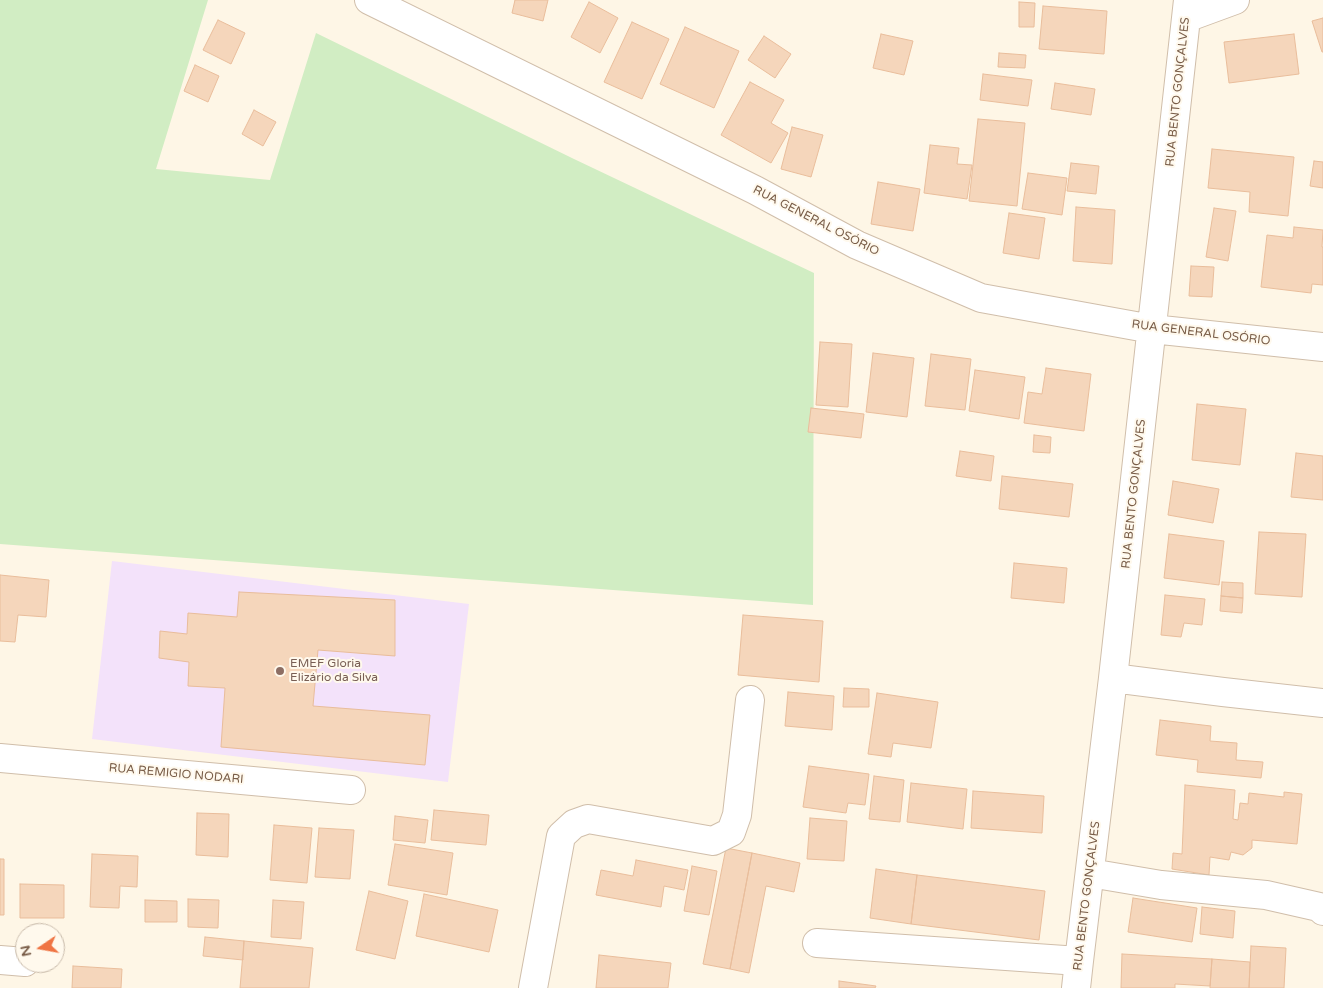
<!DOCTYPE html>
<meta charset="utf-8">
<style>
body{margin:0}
#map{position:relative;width:1323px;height:988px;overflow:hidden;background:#fef6e6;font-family:"Varela Round",sans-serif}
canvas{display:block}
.north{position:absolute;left:15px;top:923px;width:50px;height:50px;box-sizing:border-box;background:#fff9ed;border:1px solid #c9bbab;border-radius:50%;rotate:258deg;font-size:14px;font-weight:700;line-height:20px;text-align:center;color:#795d48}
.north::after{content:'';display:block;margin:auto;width:18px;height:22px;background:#ef7443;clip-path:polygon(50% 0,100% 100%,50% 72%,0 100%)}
</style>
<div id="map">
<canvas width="1323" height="988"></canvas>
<div class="north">N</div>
</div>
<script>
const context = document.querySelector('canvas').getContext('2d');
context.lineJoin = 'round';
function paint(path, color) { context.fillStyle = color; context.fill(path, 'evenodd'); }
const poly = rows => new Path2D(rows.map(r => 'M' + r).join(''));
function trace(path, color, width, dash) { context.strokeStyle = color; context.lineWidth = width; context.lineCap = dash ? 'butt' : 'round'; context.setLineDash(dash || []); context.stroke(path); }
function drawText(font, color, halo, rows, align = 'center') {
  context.font = font + ' "Varela Round",sans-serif'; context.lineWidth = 4; context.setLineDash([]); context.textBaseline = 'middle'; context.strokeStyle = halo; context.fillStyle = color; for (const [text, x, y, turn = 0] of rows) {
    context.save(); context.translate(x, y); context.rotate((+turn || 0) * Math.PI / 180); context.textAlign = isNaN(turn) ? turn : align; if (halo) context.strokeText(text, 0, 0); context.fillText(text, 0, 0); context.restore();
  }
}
paint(poly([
 [112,561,469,604,448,782,92,739]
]), '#f3e2fa');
paint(poly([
 [0,0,208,0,156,169,270,180,316,33,574,159,814,273,813,605,0,544]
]), '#d1edc3');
const building = poly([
 [515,0,548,0,543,21,512,13,515,0],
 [589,2,618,18,600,53,571,37,589,2],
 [1019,2,1035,3,1034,27,1019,27,1019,2],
 [1043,6,1107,11,1104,54,1039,49,1043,6],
 [1323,18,1323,52,1322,52,1312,21,1323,18],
 [218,20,245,33,231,64,203,50,218,20],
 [632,22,669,39,642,99,604,82,632,22],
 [685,27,739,51,714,108,660,84,685,27],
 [881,34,913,41,904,75,873,68,881,34],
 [1294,34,1299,74,1229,83,1224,42,1294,34],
 [764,36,791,54,775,78,748,60,764,36],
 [999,53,1026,55,1025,68,998,67,999,53],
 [195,65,219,76,208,102,184,91,195,65],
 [983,74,1032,80,1028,106,980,100,983,74],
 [750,82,784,100,771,123,788,133,771,163,721,135,750,82],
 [1055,83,1095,89,1091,115,1051,109,1055,83],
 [254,110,276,122,263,146,242,134,254,110],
 [978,119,1025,123,1017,206,969,201,978,119],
 [792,127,823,135,811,177,781,169,792,127],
 [930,145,959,148,957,164,972,165,967,199,924,193,930,145],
 [1212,149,1294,157,1288,216,1249,212,1250,192,1208,188,1212,149],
 [1314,161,1323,162,1323,188,1310,186,1314,161],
 [1071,163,1099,166,1096,194,1067,191,1071,163],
 [1028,173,1067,178,1062,215,1022,209,1028,173],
 [878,182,920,189,913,231,871,224,878,182],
 [1076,207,1115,210,1112,264,1073,261,1076,207],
 [1214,208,1236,211,1228,261,1206,257,1214,208],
 [1009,213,1045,218,1039,259,1003,253,1009,213],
 [1294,227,1323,230,1322,247,1323,247,1323,285,1312,284,1311,293,1261,287,1267,235,1293,238,1294,227],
 [1191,266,1214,267,1212,297,1189,296,1191,266],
 [820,342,852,344,848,407,816,405,820,342],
 [873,353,914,358,907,417,866,412,873,353],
 [931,354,971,359,965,410,925,406,931,354],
 [1046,368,1091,374,1084,431,1024,423,1028,392,1042,394,1046,368],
 [975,370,1025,377,1019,419,969,411,975,370],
 [1197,404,1246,409,1240,465,1192,460,1197,404],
 [811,408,864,414,861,438,808,432,811,408],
 [1034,435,1051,437,1050,453,1033,452,1034,435],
 [960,451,994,456,991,481,956,476,960,451],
 [1296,453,1323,456,1323,500,1291,497,1296,453],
 [1002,476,1073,484,1069,517,999,509,1002,476],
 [1173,481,1219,489,1213,523,1168,515,1173,481],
 [1259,532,1306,534,1302,597,1255,594,1259,532],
 [1169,534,1224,541,1219,585,1164,578,1169,534],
 [1014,563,1067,568,1064,603,1011,598,1014,563],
 [0,575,49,580,46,617,18,615,15,642,0,641,0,575],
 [1222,582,1243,583,1243,598,1221,596,1222,582],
 [239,592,395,600,395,656,318,650,313,706,430,715,425,765,221,747,225,688,188,686,189,662,159,658,160,631,187,634,188,613,237,617,239,592],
 [1165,595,1205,599,1202,625,1184,623,1181,637,1161,635,1165,595],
 [1221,596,1243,598,1242,613,1220,611,1221,596],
 [743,615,823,621,819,682,738,675,743,615],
 [844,688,869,689,869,707,843,707,844,688],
 [788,692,834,696,832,730,785,726,788,692],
 [877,693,938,702,931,748,893,743,891,757,868,754,877,693],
 [1160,720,1211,726,1210,741,1237,743,1236,760,1263,762,1261,778,1197,772,1198,760,1156,755,1160,720],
 [809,766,869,774,865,805,848,803,846,813,803,807,809,766],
 [874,776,904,780,900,822,869,819,874,776],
 [911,783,967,789,963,829,907,822,911,783],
 [1185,785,1235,790,1233,819,1238,820,1240,803,1248,804,1249,793,1284,797,1284,792,1302,794,1297,844,1252,840,1252,848,1243,855,1231,852,1229,860,1210,857,1209,875,1172,869,1173,853,1182,854,1185,785],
 [973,791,1044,796,1042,833,971,828,973,791],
 [434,810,489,815,486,845,431,840,434,810],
 [197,813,229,814,228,857,196,855,197,813],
 [395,816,428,820,425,843,393,840,395,816],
 [810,818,847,821,844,861,807,859,810,818],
 [274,825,312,828,307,883,270,880,274,825],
 [319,828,354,830,350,879,315,877,319,828],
 [395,844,453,853,447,895,388,885,395,844],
 [726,848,752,853,730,969,703,964,726,848],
 [752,853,800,863,794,892,766,886,749,973,730,969,752,853],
 [92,854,138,856,137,887,120,886,119,908,90,907,92,854],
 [0,859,4,859,4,915,0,915,0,859],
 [636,860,688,870,684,890,664,886,661,907,596,895,601,870,633,876,636,860],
 [692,866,717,871,709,915,684,911,692,866],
 [876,869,917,875,911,924,870,918,876,869],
 [917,875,1045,891,1039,940,911,924,917,875],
 [20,884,64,885,64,918,20,918,20,884],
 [369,891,408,901,395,959,356,950,369,891],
 [424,894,498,910,489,952,416,936,424,894],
 [1133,898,1197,908,1192,942,1128,932,1133,898],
 [188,899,219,900,218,928,188,927,188,899],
 [145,900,177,901,177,922,145,922,145,900],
 [273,900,304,902,301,939,271,937,273,900],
 [1202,907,1235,911,1233,938,1200,934,1202,907],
 [205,937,244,941,243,960,203,956,205,937],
 [244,941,313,948,309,988,240,988,244,941],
 [1251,946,1286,948,1284,988,1249,988,1251,946],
 [1122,954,1212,959,1210,986,1175,984,1175,988,1121,988,1122,954],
 [599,955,671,963,668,988,596,988,599,955],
 [1212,959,1250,962,1249,988,1210,988,1212,959],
 [73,966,122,969,121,988,72,988,73,966],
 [839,981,876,986,875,988,839,988,839,981]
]);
paint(building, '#f5d6bb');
trace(building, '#e9bd9b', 1);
const minor = poly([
 [369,0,755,190,857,245,981,298,1152,329,1323,347],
 [1186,18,1235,0],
 [1113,678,1223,692,1323,703],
 [0,758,351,790],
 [1090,873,1161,885,1266,895,1319,907,1323,911],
 [817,943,1079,961],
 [0,960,25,962],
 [533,988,561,836,574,824,588,819,713,841,731,832,737,815,750,700],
 [1076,988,1079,961,1113,678,1188,0]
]);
trace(minor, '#d0beaa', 30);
trace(minor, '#fff', 28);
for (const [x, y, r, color] of [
 [280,671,5,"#8d6e63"]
]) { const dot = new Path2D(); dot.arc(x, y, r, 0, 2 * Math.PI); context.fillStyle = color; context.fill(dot); trace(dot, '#fff9ed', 2); }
drawText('12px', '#795d48', '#fff9ed', [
 ["RUA BENTO GONÇALVES",1178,92,-84],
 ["RUA GENERAL OSÓRIO",816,221,27],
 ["RUA GENERAL OSÓRIO",1201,333,7],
 ["RUA BENTO GONÇALVES",1134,494,-84],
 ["RUA REMIGIO NODARI",176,774,5],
 ["RUA BENTO GONÇALVES",1087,896,-83]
]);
drawText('12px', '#785e54', '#fff9ed', [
 ["EMEF Gloria",290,664],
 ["Elizário da Silva",290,678]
], 'left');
</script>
